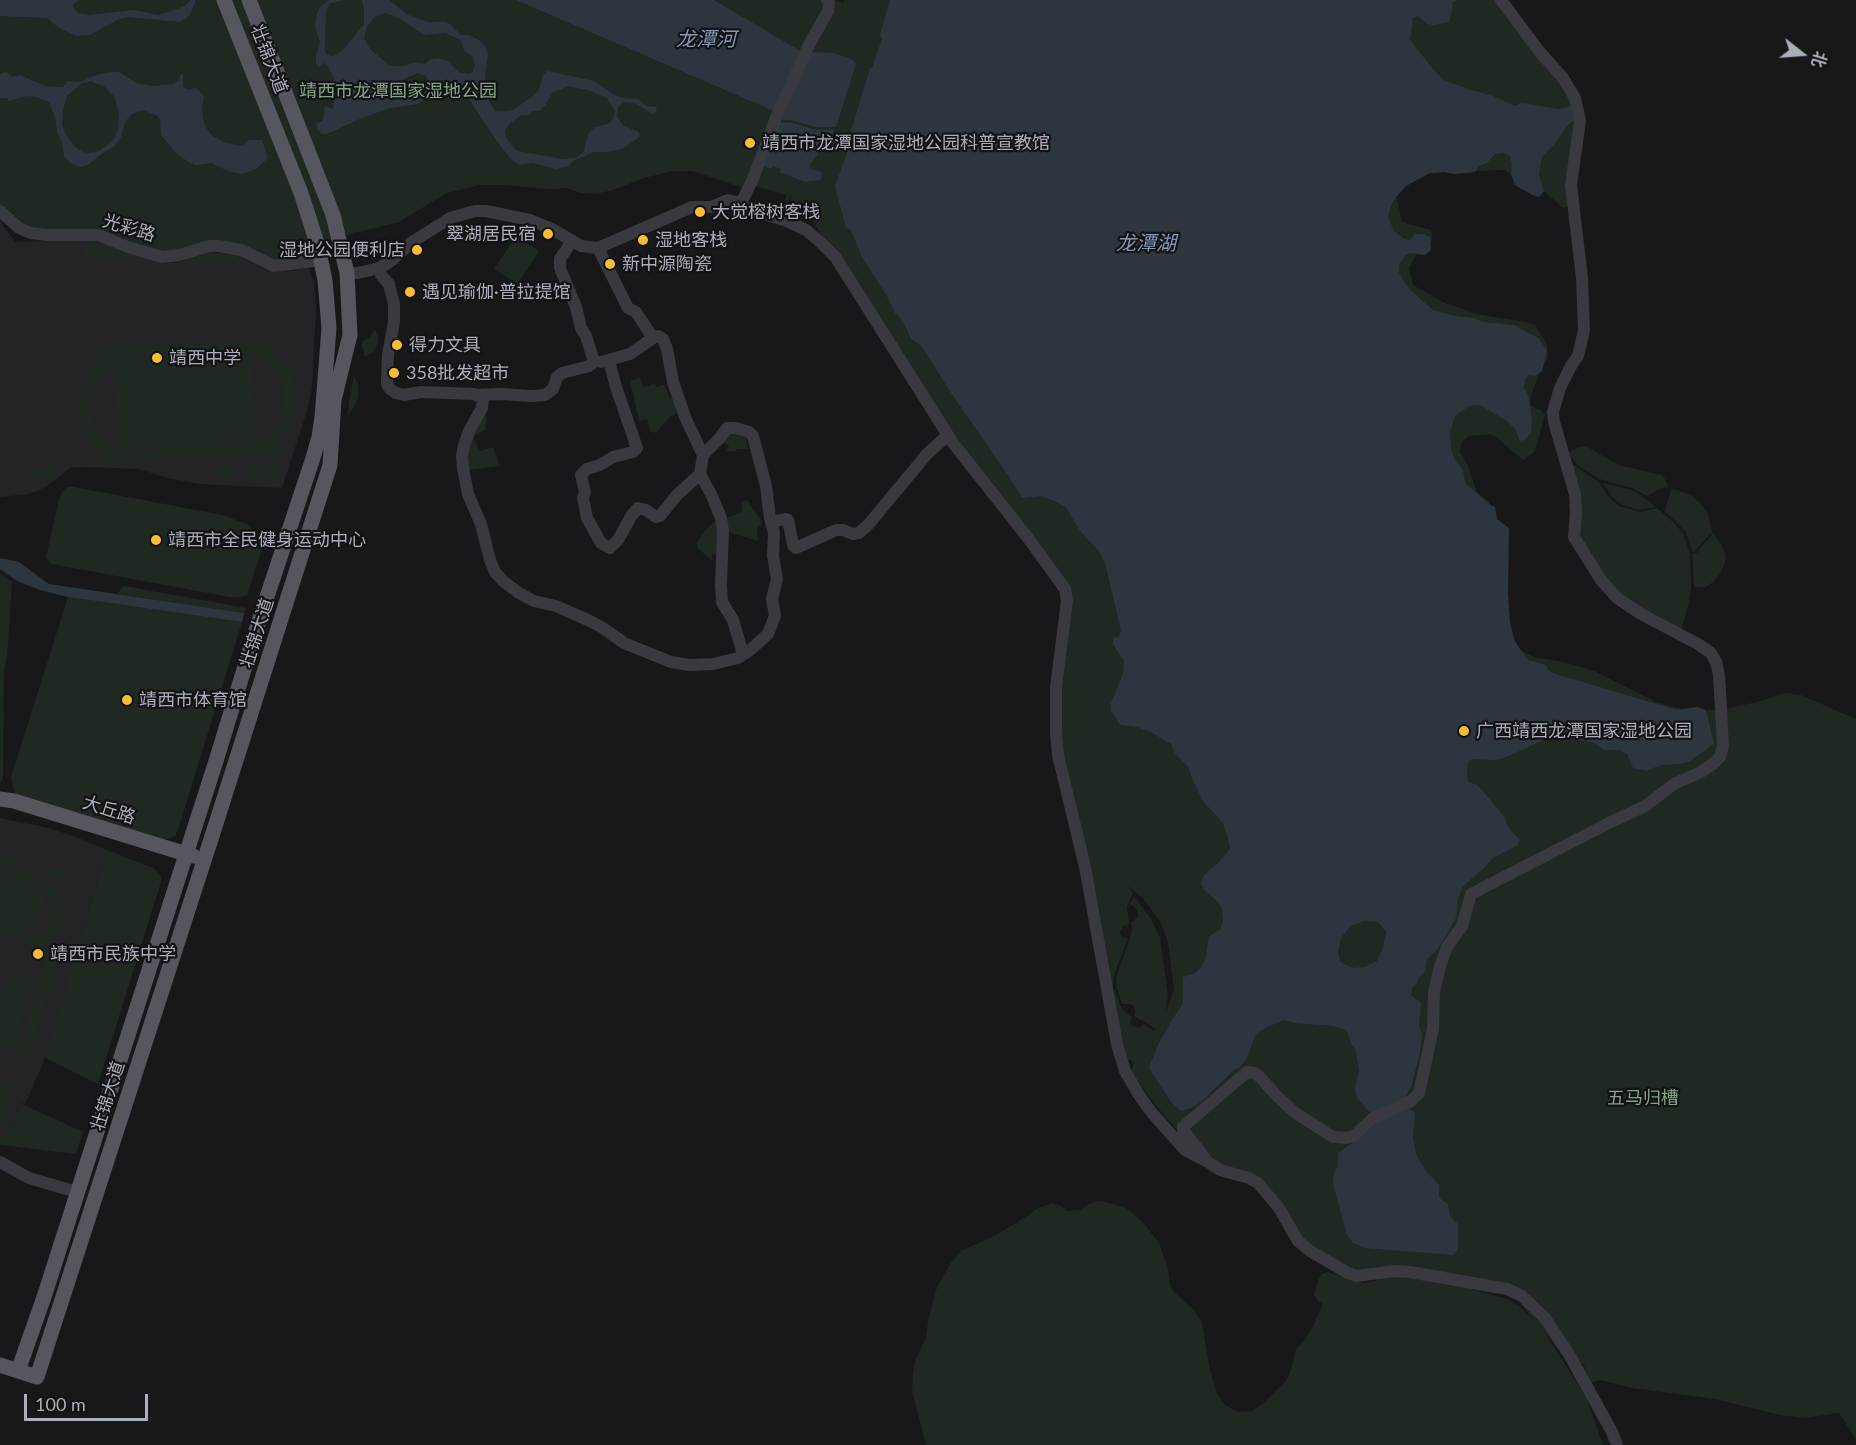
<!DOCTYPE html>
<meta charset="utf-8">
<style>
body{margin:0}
#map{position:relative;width:1856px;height:1445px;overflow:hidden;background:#18181a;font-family:Lato,"Noto Sans SC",sans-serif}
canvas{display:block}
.north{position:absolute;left:1772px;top:24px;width:60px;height:60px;-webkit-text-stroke:4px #131315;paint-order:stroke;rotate:107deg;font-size:16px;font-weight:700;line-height:24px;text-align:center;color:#aaaeba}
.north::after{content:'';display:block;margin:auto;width:21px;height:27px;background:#aaaeba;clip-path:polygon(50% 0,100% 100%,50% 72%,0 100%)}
.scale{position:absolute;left:24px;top:1394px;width:124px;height:27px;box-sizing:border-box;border:3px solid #aaaeba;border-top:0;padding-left:8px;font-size:18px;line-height:21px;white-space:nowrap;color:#aaaeba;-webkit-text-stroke:4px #131315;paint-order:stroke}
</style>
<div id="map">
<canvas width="1856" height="1445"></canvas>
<div class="north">北</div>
<div class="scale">100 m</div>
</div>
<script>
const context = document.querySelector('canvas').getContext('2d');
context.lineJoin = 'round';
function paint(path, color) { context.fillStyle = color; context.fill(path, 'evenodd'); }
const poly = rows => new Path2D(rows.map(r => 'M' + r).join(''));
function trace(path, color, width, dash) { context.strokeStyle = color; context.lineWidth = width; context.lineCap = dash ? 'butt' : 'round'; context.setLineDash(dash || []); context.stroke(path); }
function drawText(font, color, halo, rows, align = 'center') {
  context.font = font + ' Lato,"Noto Sans SC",sans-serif'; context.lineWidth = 4.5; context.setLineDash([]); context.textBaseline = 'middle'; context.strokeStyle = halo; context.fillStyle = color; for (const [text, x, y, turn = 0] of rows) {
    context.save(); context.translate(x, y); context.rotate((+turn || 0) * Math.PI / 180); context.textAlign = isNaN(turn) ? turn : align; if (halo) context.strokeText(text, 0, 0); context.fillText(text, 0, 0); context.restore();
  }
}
paint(poly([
 [0,221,15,242,92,240,163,263,180,262,207,252,234,254,268,271,292,271,307,267,309,269,314,283,316,307,312,388,307,411,282,488,199,484,168,478,138,469,85,467,70,468,47,486,37,491,29,494,0,497],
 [0,818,44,827,74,836,107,850,41,1068,25,1104,20,1103,12,1125,6,1135,0,1141]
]), '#242427');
paint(poly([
 [0,0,835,0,843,3,845,0,1505,0,1577,102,1569,206,1563,208,1543,190,1525,183,1504,170,1424,173,1400,181,1397,198,1402,222,1431,230,1432,234,1432,241,1429,246,1418,252,1409,268,1413,285,1445,303,1477,314,1525,322,1535,325,1547,344,1548,358,1540,371,1530,399,1531,406,1541,410,1545,415,1535,451,1523,460,1497,438,1489,434,1469,436,1462,442,1460,452,1468,466,1477,492,1489,502,1495,521,1497,628,1517,644,1520,650,1536,658,1560,661,1594,671,1656,702,1694,712,1725,709,1757,702,1784,693,1801,695,1856,719,1856,1439,1839,1413,1804,1418,1780,1415,1715,1399,1632,1388,1601,1380,1590,1383,1584,1365,1556,1346,1544,1332,1586,1397,1603,1445,926,1445,912,1391,913,1372,915,1361,926,1337,928,1321,937,1287,950,1264,961,1251,996,1235,1027,1216,1036,1209,1052,1203,1061,1206,1067,1211,1080,1210,1089,1204,1099,1201,1110,1203,1126,1208,1142,1221,1159,1243,1168,1268,1170,1285,1174,1292,1194,1310,1202,1322,1210,1370,1217,1394,1225,1405,1238,1412,1252,1411,1264,1403,1286,1381,1292,1367,1296,1349,1304,1341,1311,1330,1323,1304,1317,1300,1314,1294,1319,1278,1323,1273,1328,1272,1363,1283,1379,1280,1301,1251,1270,1195,1224,1167,1179,1132,1158,1108,1131,1073,1134,1062,1128,1060,1124,1056,1112,991,1114,989,1122,1009,1132,1017,1130,1022,1132,1026,1140,1028,1144,1024,1154,1031,1137,1056,1159,1024,1156,1029,1134,1016,1135,1012,1134,1006,1130,1004,1122,1004,1116,985,1117,974,1130,938,1132,929,1131,923,1138,916,1137,909,1130,904,1134,896,1151,919,1160,938,1168,995,1165,1013,1174,990,1168,943,1161,923,1143,898,1126,885,1133,893,1127,908,1129,924,1123,926,1120,933,1122,937,1128,939,1114,975,1113,985,1111,987,1109,965,1087,852,1063,752,1060,699,1071,602,942,429,822,238,813,220,805,208,799,207,802,204,800,201,795,206,790,204,792,193,787,204,785,203,786,195,755,186,743,188,702,174,690,171,673,171,644,178,613,190,596,194,581,193,566,188,546,189,504,185,480,185,447,193,399,222,326,240,302,241,304,252,304,255,301,258,274,261,240,244,224,241,167,252,155,250,103,231,39,230,24,224,11,212,0,205],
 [1452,1284,1501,1286,1523,1306,1536,1323,1519,1306,1504,1298],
 [516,236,539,251,517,284,494,269],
 [84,241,103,244,137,257,84,258],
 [207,253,234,255,249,263,190,265,190,260],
 [375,330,378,337,378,344,373,352,365,357,362,345,363,341,369,338],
 [274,340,274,353,288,369,293,380,296,393,296,406,292,418,287,430,278,440,279,454,101,464,100,452,92,444,84,433,80,422,78,409,78,397,82,385,88,374,96,363,96,350],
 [236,353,255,356,268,364,278,375,284,389,284,404,280,418,271,430,259,439,240,444,130,450,116,447,108,442,95,427,90,408,91,394,100,376,113,366,119,447,130,449,249,441,257,438,251,357,241,355,164,359],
 [354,375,358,385,358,397,354,407,348,415,349,402],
 [640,378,644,387,655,383,656,387,664,385,670,398,677,396,679,411,669,418,656,433,650,431,647,419,639,421,630,381],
 [485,412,487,418,485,430,475,436,474,439,480,451,493,447,500,466,467,470,468,443],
 [727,430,746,436,748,449,736,449,736,451,726,452,729,446,723,442,721,446,716,442],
 [1586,446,1618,465,1661,475,1665,479,1668,487,1659,489,1647,496,1632,488,1599,479,1579,466,1567,453,1577,448],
 [1568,459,1578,468,1599,482,1607,495,1619,506,1640,512,1657,508,1674,523,1683,533,1690,554,1691,588,1688,607,1681,631,1620,598,1581,544],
 [279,463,280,478,246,481,245,465],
 [54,464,56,469,50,475,35,482,29,479,29,473,32,468],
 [233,465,234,475,211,476,211,466],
 [1603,483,1635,491,1656,507,1639,510,1622,505,1612,497],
 [67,487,74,487,223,515,246,524,260,536,264,543,247,595,239,598,230,597,51,564,46,557,59,499,62,492],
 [1671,489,1681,491,1692,496,1699,502,1708,514,1712,532,1694,552,1692,552,1686,532,1665,511],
 [747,500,762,521,761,525,757,528,758,541,728,532,729,528,725,519,742,512,741,502],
 [717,519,719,555,713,554,712,560,697,548,697,545,696,544,706,529],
 [1713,533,1721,544,1726,556,1725,563,1720,574,1713,582,1704,588,1694,587,1692,554,1697,553],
 [0,574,12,582,7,658,4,670,3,779,0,783],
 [124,586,246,608,244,613,117,594],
 [68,597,242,622,178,830,175,836,166,839,159,839,16,795,14,790,11,777],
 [107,850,153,868,161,876,161,882,98,1084,44,1057],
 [0,856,56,888,64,900,66,914,61,928,56,936,48,941,38,945,35,950,0,930,0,918,26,934,38,934,48,929,52,924,56,912,54,906,47,895,0,866],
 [65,865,65,873,62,884,40,870],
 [0,869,47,898,26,931,0,916],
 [64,949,29,1053,25,1055,19,1051,27,1020,47,960,49,957],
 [18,972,33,978,35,983,21,1022,15,1049,0,1041,0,1000],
 [0,1081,14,1089,14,1092,6,1116,0,1128],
 [20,1103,83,1132,76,1154,0,1145,0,1141,6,1135,12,1125]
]), '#1f2821');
paint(poly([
 [0,0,79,0,73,5,75,10,78,13,89,15,134,10,158,15,183,7,191,0,195,0,195,4,189,16,181,22,127,17,119,19,90,35,76,36,59,28,47,18,0,16],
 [329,0,343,0,330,4,326,10,325,50,326,54,330,56,334,56,343,50,364,24,364,9,362,0,389,0,406,14,428,22,445,22,450,24,461,35,469,35,479,40,485,46,488,54,485,76,488,99,494,110,498,112,513,110,533,96,539,90,543,75,548,71,594,81,613,94,623,98,638,99,646,106,656,107,657,110,653,114,634,103,623,102,618,107,617,117,624,126,639,132,640,136,638,138,622,149,606,152,594,152,573,161,568,166,556,169,533,163,519,165,516,163,510,158,497,141,467,96,461,90,449,86,444,85,418,104,390,108,362,118,327,134,322,134,317,129,317,124,323,120,325,106,333,109,336,88,333,76,327,65,324,63,319,67,316,64,316,56,320,42,315,27,317,14,321,6],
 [385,13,399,18,424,35,445,33,459,39,462,42,464,51,473,57,475,65,472,73,468,74,459,72,447,61,439,58,431,59,425,64,414,63,403,66,390,66,370,49,364,38,367,27,372,20,376,16],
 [418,73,426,76,429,83,423,96,415,98,406,94,403,83,404,79],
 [568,86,588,90,607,98,615,111,613,119,608,124,595,127,588,134,584,151,576,158,564,159,517,151,506,138,505,130,510,123,522,115,529,115,533,111,539,111,545,106,552,93],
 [516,0,714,0,802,52,774,111],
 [890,0,1457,0,1453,2,1451,16,1449,22,1433,25,1427,24,1418,16,1413,18,1410,40,1433,69,1443,80,1471,90,1493,96,1515,106,1522,103,1558,109,1578,105,1583,107,1584,111,1582,116,1569,124,1556,142,1542,157,1539,175,1544,191,1539,197,1532,195,1515,185,1511,174,1512,164,1510,156,1504,153,1495,154,1487,163,1479,166,1475,172,1454,174,1444,172,1430,173,1406,186,1395,198,1390,208,1388,217,1394,231,1404,239,1410,240,1415,234,1423,234,1430,237,1431,250,1425,255,1410,253,1405,256,1399,264,1399,273,1409,289,1433,310,1454,316,1474,318,1483,322,1514,325,1538,338,1547,350,1542,371,1535,376,1529,375,1525,379,1524,388,1529,397,1532,422,1531,433,1524,440,1520,441,1515,429,1507,421,1480,405,1469,406,1455,416,1450,432,1451,449,1454,458,1463,470,1465,483,1489,504,1495,507,1497,519,1509,528,1508,593,1510,623,1515,642,1528,660,1546,665,1549,671,1559,675,1677,710,1697,707,1706,710,1714,744,1690,761,1679,764,1661,765,1646,771,1633,768,1627,754,1620,750,1605,750,1594,743,1566,737,1544,740,1504,758,1494,760,1472,759,1468,762,1467,776,1469,782,1477,785,1483,791,1503,815,1510,830,1520,840,1518,845,1493,858,1482,870,1463,886,1458,899,1456,918,1444,939,1437,950,1427,959,1424,973,1419,977,1417,983,1412,988,1411,995,1421,1003,1419,1026,1422,1034,1420,1053,1411,1087,1403,1100,1405,1106,1415,1112,1413,1137,1416,1154,1426,1171,1439,1185,1439,1197,1443,1201,1448,1204,1450,1216,1458,1224,1458,1250,1453,1255,1365,1248,1353,1243,1347,1235,1333,1183,1334,1173,1338,1166,1338,1153,1362,1136,1376,1124,1375,1118,1357,1098,1355,1088,1359,1070,1356,1051,1352,1045,1346,1030,1334,1026,1294,1023,1284,1020,1265,1028,1256,1034,1246,1060,1240,1067,1234,1070,1201,1102,1191,1108,1181,1111,1171,1102,1149,1068,1157,1047,1172,1020,1183,1003,1183,977,1194,974,1201,968,1206,957,1208,941,1211,935,1220,930,1223,921,1222,909,1219,903,1203,889,1201,883,1204,875,1218,863,1230,849,1228,839,1223,823,1203,801,1191,776,1189,768,1174,752,1171,744,1151,732,1137,727,1120,725,1111,711,1111,703,1123,674,1124,661,1113,644,1113,638,1119,637,1121,630,1105,563,1099,551,1080,531,1065,506,1042,496,1022,498,1008,475,951,393,926,353,919,344,911,339,903,321,895,313,887,296,862,257,851,230,846,228,835,186,847,153,852,132,851,131,870,68,872,68,882,39,880,35],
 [1364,921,1378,922,1386,931,1383,948,1377,961,1365,967,1352,968,1340,962,1338,951,1341,938,1350,926],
 [814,52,834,53,853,60,856,64,836,127,815,127,791,120,780,120,810,54],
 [6,72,13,77,20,75,45,86,61,87,63,87,67,81,81,82,95,75,112,72,119,72,136,83,152,86,173,84,178,81,181,74,183,74,183,87,190,90,195,87,204,96,202,109,204,124,211,135,223,142,241,146,246,144,249,140,262,140,268,158,256,169,242,174,228,171,211,163,196,165,190,163,177,154,161,135,160,119,158,116,142,110,132,114,125,122,121,137,115,146,100,155,88,165,80,167,70,163,64,156,62,143,57,132,56,120,49,102,35,97,26,96,8,101,8,98,0,98,0,74],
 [91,81,105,87,114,96,119,113,118,130,112,142,99,151,89,153,83,152,74,146,65,133,62,124,63,110,67,96,82,83],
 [789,122,816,130,835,130,810,165,811,169,821,172,822,175,821,180,805,182,780,172,781,169,773,166,771,169,763,166,780,123],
 [0,558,19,562,49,584,244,613,242,622,68,597,40,590,17,581,0,569]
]), '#2d363f');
trace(poly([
 [741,203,751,210,787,221,806,230,819,241,836,258,953,443,1028,538,1065,589,1067,601,1056,687,1056,733,1058,755,1085,867,1117,1044,1125,1071,1139,1095,1152,1113,1185,1150,1208,1162,1183,1130,1183,1127,1247,1072,1255,1073,1260,1077,1275,1094,1294,1112,1333,1137,1347,1138,1354,1136,1372,1119,1411,1101,1419,1093,1433,1029,1434,992,1440,966,1447,947,1462,926,1471,894,1609,823,1645,806,1674,784,1701,772,1714,763,1720,757,1723,746,1719,675,1716,662,1711,653,1698,644,1641,614,1617,598,1601,580,1574,537,1576,513,1575,494,1554,422,1553,412,1560,388,1571,366,1578,356,1584,330,1582,278,1571,185,1580,121,1575,98,1563,78,1539,51,1501,0],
 [0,211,19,228,31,233,47,235,98,235,128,247,162,257,180,255,209,246,219,246,241,250,274,266,321,260],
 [598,248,628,308,636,312,653,338,658,336,663,339,667,349,673,382,685,417,703,455,700,474,677,495,660,516,656,517,646,510,638,508,632,515,618,540,610,548,601,543,587,518,583,498,585,492,581,475,587,469,600,465,613,457,633,452,637,448,616,387,609,361],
 [379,268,381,275,389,284,394,304,394,322,388,355,387,379,387,384,390,389,396,393,404,395,421,392,474,394,481,397,483,400,482,408,469,431,464,445,462,456,463,468,468,494,481,524,490,560,495,572,503,581,519,593,534,601,556,606,590,621,603,628,624,643,671,662,690,665,713,664,738,658,750,650,768,634,775,616,772,599,777,579,773,556,774,533,770,518,766,486,753,436,749,432,736,428,727,428,719,439,703,455],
 [347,273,358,273,379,268,391,261,412,242,444,222,450,218,475,211,486,211,530,220,552,229,581,246,598,248,692,207,711,207,728,200,741,203,753,179,777,115,810,43,828,11,829,3,827,0],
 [601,362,630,354,653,338],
 [478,395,501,394,531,396,545,395,553,389,557,377,562,373,589,366,594,362,586,336,581,328,576,307,560,268,560,259,572,241],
 [700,474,712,496,721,518,723,530,721,585,722,602,733,620,743,654],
 [771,522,785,519,788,520,793,545,796,548,836,530,843,530,853,534,859,533,868,525,927,454,948,435],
 [0,1162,29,1178,77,1192],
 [1208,1162,1220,1170,1249,1178,1258,1183,1279,1208,1298,1241,1310,1251,1346,1272,1356,1276,1395,1271,1410,1272,1507,1289,1522,1296,1545,1318,1570,1356,1612,1432,1617,1445]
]), '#39393f', 12);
trace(poly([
 [0,799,14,801,193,856],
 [0,1365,37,1377,212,836,330,465,334,400,350,335,347,273,333,215,249,0],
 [18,1371,44,1297,216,761,257,627,313,458,319,437,322,417,329,328,325,280,317,243,301,193,224,0]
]), '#55565e', 15);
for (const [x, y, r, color] of [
 [750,143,6,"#f7be33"],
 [700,212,6,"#f7be33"],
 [548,234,6,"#f7be33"],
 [643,240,6,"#f7be33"],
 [417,250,6,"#f7be33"],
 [610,264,6,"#f7be33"],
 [410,292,6,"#f7be33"],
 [397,345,6,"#f7be33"],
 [157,358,6,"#f7be33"],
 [394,373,6,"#f7be33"],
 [156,540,6,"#f7be33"],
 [127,700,6,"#f7be33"],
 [1464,731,6,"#f7be33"],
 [38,954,6,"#f7be33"]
]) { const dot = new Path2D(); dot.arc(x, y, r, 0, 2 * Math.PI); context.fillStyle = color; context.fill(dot); trace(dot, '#131315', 2); }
drawText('18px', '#aaaeba', '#131315', [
 ["壮锦大道",269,59,69],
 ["光彩路",129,228,17],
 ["壮锦大道",257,633,-72],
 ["大丘路",109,810,18],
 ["壮锦大道",108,1096,-72]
]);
drawText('18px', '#80a684', '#131315', [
 ["靖西市龙潭国家湿地公园",398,91],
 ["五马归槽",1643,1098]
]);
drawText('18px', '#aaaeba', '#131315', [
 ["靖西市龙潭国家湿地公园科普宣教馆",762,143],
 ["大觉榕树客栈",712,212],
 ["翠湖居民宿",536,234,"right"],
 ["湿地客栈",655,240],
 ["湿地公园便利店",405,250,"right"],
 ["新中源陶瓷",622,264],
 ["遇见瑜伽·普拉提馆",422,292],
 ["得力文具",409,345],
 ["靖西中学",169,358],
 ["358批发超市",406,373],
 ["靖西市全民健身运动中心",168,540],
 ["靖西市体育馆",139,700],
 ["广西靖西龙潭国家湿地公园",1476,731],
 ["靖西市民族中学",50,954]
], 'left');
drawText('italic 20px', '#809ab6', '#131315', [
 ["龙潭河",706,40],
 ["龙潭湖",1146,244]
]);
</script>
